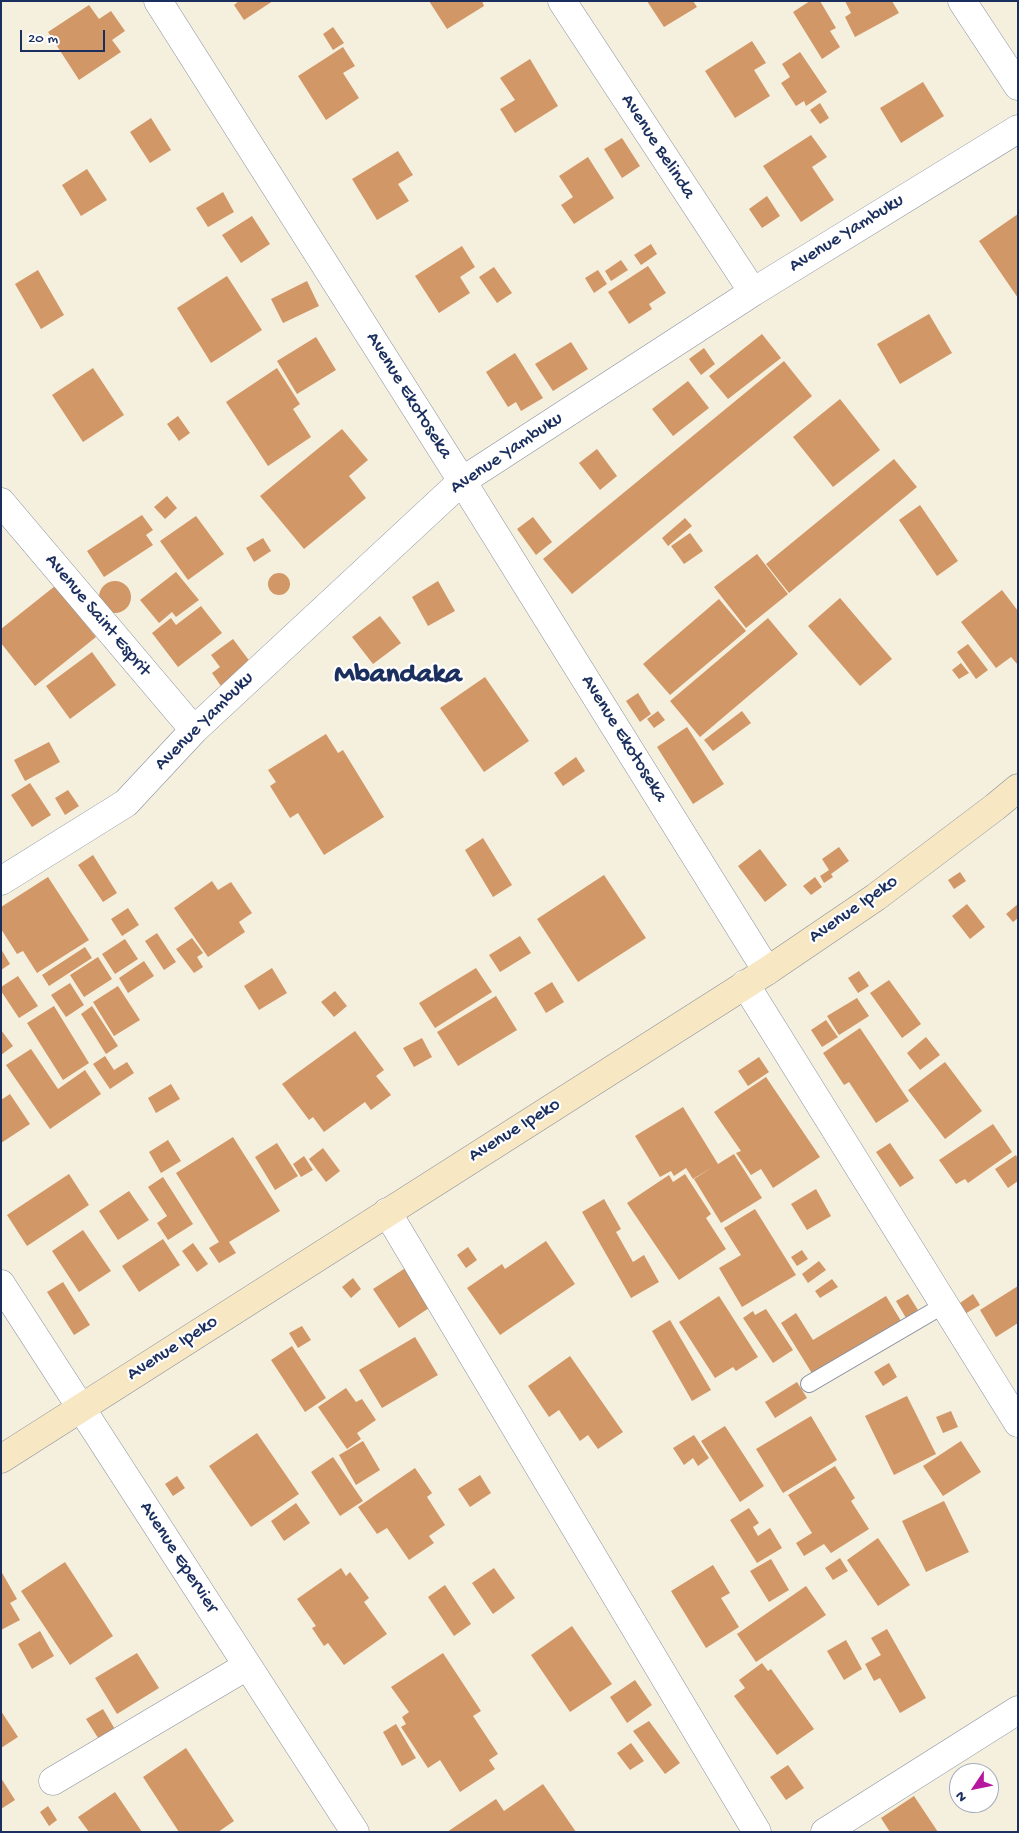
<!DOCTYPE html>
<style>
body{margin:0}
#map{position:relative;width:1019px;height:1833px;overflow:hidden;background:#f5efdd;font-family:"Gochi Hand",sans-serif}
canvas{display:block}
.frame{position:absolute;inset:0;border:2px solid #1b2f5e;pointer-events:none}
.north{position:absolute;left:949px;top:1763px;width:50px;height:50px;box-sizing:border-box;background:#fff;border:1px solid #a4acbf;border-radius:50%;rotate:236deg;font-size:14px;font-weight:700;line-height:20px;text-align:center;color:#1b2f5e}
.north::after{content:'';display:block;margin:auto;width:18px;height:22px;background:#b5179e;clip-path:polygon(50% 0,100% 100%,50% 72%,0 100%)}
.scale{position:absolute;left:20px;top:30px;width:85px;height:22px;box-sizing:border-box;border:2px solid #1b2f5e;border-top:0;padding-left:6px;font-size:15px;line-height:18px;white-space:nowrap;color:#1b2f5e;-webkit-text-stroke:4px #fff;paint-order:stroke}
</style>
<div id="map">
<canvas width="1019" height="1833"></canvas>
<div class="frame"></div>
<div class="north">N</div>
<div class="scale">20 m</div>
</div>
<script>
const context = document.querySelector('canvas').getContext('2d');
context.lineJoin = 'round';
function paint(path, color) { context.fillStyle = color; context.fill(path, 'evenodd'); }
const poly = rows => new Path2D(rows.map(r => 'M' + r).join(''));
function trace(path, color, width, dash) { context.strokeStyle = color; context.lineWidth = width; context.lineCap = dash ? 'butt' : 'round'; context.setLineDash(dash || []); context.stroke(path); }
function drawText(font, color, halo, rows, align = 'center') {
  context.font = font + ' "Gochi Hand",sans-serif'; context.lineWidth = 4.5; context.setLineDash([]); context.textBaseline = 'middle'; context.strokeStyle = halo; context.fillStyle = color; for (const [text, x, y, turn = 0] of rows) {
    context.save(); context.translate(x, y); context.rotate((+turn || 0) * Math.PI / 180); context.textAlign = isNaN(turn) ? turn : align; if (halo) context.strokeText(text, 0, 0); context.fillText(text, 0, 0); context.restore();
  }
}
paint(poly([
 [239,1,273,1,244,20,234,5],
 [429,1,482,1,484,6,447,29],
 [647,1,693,1,697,7,664,27],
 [810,1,820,1,836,28,830,31,840,47,822,59,793,12],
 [845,1,892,1,899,13,855,37,845,17,851,13],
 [89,5,99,19,111,11,125,31,112,40,121,52,79,80,48,32],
 [333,27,344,43,333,50,323,34],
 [752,41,766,63,754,70,770,96,735,118,705,71],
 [343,47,355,66,343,73,359,98,326,120,298,76],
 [800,52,827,92,806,106,804,101,796,106,781,83,790,77,782,64],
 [530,59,558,106,515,133,500,109,515,100,500,78],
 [923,82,944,116,901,143,880,108],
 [820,103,829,118,820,124,810,110],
 [151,118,171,150,150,163,130,132],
 [811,135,827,157,812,167,834,200,801,222,763,166],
 [622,138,640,166,622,178,604,149],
 [398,151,413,175,398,184,409,201,377,220,352,179],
 [588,157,614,198,574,224,561,205,573,197,559,176],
 [87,169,107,200,81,216,62,185],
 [223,192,234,212,208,227,196,208],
 [767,196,780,216,762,228,749,209],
 [1018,214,1018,298,979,241],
 [252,216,270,244,241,263,222,235],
 [651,244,657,254,641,265,634,255],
 [462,246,475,267,460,277,470,293,439,313,415,276],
 [621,260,628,270,611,281,605,271],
 [648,266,666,293,649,304,652,309,629,324,608,292],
 [494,267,512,293,497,303,479,277],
 [38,270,64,315,41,329,15,284],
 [598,270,607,284,594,293,585,278],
 [227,276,262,330,211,363,177,308],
 [307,281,319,306,283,323,271,299],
 [929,314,952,353,900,384,877,344],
 [762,334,781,358,728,399,709,376],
 [316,337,336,370,297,394,277,361],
 [571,342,588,369,553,391,535,364],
 [704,348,715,364,701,375,689,359],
 [515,353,543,398,521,411,516,402,508,407,486,372],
 [784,361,812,396,572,594,543,559],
 [93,368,124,415,83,442,52,395],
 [277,368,300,404,293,409,311,437,268,466,226,402],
 [688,381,709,408,673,436,652,409],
 [840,399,880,450,833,487,793,437],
 [178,416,190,433,179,441,167,424],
 [342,429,368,460,349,476,366,498,304,549,260,496],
 [597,449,617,476,600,490,579,463],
 [894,459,917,487,789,593,766,564],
 [167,496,177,508,165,519,154,507],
 [920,505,958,561,937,576,899,520],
 [142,515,153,530,146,535,153,545,104,577,87,551],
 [196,516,224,554,188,580,160,541],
 [533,517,552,542,536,555,517,529],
 [685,518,692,526,668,546,662,538],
 [690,533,703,551,684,564,671,546],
 [263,538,271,551,254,562,246,548],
 [757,554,788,594,746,628,714,587],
 [176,572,199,600,176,617,172,612,159,623,140,600],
 '268 584a11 11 0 1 1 22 0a11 11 0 1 1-22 0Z',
 '99 597a16 16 0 1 1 32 0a16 16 0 1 1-32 0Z',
 [438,581,455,611,428,626,412,597],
 [55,586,96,637,35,686,1,643,1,629],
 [1002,590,1018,611,1018,665,1011,657,996,668,961,622],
 [840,598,892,659,860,686,808,626],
 [719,599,746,631,670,695,643,664],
 [201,606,222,633,178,667,152,633,171,618,176,625],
 [380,616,401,643,373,664,352,637],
 [768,618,798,654,700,737,670,701],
 [233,639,254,667,223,689,212,673,220,667,211,655],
 [968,644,988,670,976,679,957,652],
 [92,652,116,685,70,719,46,686],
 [961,663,969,673,959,679,952,670],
 [485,677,529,741,484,772,440,708],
 [638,693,651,714,640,722,626,701],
 [658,711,665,720,654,728,647,719],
 [742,711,751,723,713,751,704,740],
 [687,727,724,784,693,804,657,747],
 [326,734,338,753,343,750,384,817,324,855,298,813,290,818,270,786,276,782,268,770],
 [49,742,60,762,25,781,14,760],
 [576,757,585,771,563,786,554,773],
 [30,783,51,815,32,827,11,795],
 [68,790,79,806,65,815,55,798],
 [483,838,512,885,493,897,465,850],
 [839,847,849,861,831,874,833,877,824,883,820,876,829,870,822,859],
 [760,849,787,885,765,902,738,866],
 [93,855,117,893,103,902,78,865],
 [960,872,966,881,954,889,948,880],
 [604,875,646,938,578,982,537,919],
 [48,877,89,940,37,973,23,951,17,954,1,929,1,907],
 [815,877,822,887,811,895,803,886],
 [212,881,218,890,231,882,252,913,239,922,245,932,208,957,174,908],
 [967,904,985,927,970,939,952,916],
 [1018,904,1018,918,1013,922,1006,914],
 [128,908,139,925,122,936,111,919],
 [157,933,176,962,164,970,145,941],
 [520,936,531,953,500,972,489,955],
 [192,938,203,953,197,957,203,967,194,973,176,949],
 [125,939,138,959,115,974,102,954],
 [85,947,92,958,49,986,42,975],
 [1,949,10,964,1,970],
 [98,957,112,979,84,997,70,975],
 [144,961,154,976,128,993,119,978],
 [272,968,287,993,259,1010,244,986],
 [476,968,492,992,435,1028,419,1003],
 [859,971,869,986,858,993,848,978],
 [18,976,38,1006,19,1018,1,991,1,987],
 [889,980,921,1024,902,1038,870,993],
 [552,982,564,1002,546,1013,534,993],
 [70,983,84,1005,66,1017,51,995],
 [118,986,140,1020,114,1036,93,1002],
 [335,991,347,1006,334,1017,321,1002],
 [496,996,517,1030,458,1066,437,1032],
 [857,998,869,1016,839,1035,827,1016],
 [54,1006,89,1063,63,1080,27,1023],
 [92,1006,118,1046,106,1054,81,1014],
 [826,1020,838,1037,822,1047,811,1030],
 [860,1028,909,1101,876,1123,849,1082,844,1085,823,1053],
 [1,1030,13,1046,1,1055],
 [355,1031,384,1070,376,1076,391,1095,371,1110,365,1102,324,1132,313,1117,309,1120,282,1084],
 [926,1037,940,1055,920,1070,907,1053],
 [422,1038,432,1057,414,1067,403,1048],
 [31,1049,58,1089,85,1070,101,1094,50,1129,6,1065],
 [105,1056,114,1070,127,1062,134,1073,110,1089,93,1064],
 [759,1057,769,1072,748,1086,738,1071],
 [945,1062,982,1111,945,1139,908,1090],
 [766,1077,820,1157,773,1188,761,1169,751,1175,736,1153,741,1151,714,1112],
 [171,1084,180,1099,156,1113,148,1098],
 [10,1094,30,1124,1,1143,1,1100],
 [683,1107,718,1164,734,1154,762,1198,721,1223,694,1179,714,1166,693,1179,686,1168,674,1176,671,1171,660,1177,635,1136],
 [993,1124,1012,1152,968,1183,965,1179,956,1184,939,1160],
 [233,1137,280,1211,229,1242,236,1253,219,1263,209,1248,219,1242,176,1173],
 [168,1140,181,1161,161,1173,149,1152],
 [277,1143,298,1176,275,1190,255,1157],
 [890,1143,914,1178,900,1187,876,1152],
 [323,1148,340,1171,326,1182,309,1159],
 [1016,1155,1018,1159,1018,1181,1008,1188,995,1169],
 [304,1156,313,1170,301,1177,293,1164],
 [69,1174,89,1205,27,1246,7,1215],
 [685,1174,711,1214,706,1218,726,1249,679,1280,627,1203,669,1175,673,1182],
 [163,1177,193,1224,168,1240,157,1223,167,1216,148,1187],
 [816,1189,831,1216,807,1230,791,1204],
 [129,1191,149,1220,118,1240,99,1211],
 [604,1199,621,1229,616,1232,633,1262,644,1255,659,1282,631,1298,582,1212],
 [755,1209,796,1275,742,1307,719,1268,741,1255,724,1228],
 [83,1230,111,1271,79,1292,52,1251],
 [163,1239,180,1265,139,1292,122,1266],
 [546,1241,575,1284,500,1335,467,1288,502,1264,505,1269],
 [193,1243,208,1264,197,1272,182,1251],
 [468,1247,477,1260,466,1268,457,1255],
 [802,1250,808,1259,797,1266,791,1257],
 [819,1261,826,1270,808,1283,802,1274],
 [407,1267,432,1306,399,1328,373,1289],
 [353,1278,361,1289,351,1298,342,1287],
 [832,1279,838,1287,820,1298,815,1291],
 [63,1282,90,1325,74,1335,47,1292],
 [1018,1286,1018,1323,996,1337,980,1310],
 [908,1294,918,1310,906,1318,896,1301],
 [973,1294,980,1305,963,1315,957,1305],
 [719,1296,758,1357,736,1371,733,1367,715,1378,679,1322],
 [886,1296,901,1321,813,1375,781,1323,796,1313,813,1340],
 [766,1309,793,1350,773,1363,743,1318,753,1311,755,1315],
 [670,1320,711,1390,692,1401,652,1331],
 [302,1326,311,1340,298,1348,289,1333],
 [415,1337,438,1375,382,1408,359,1370],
 [292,1346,326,1398,305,1412,271,1360],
 [570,1356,623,1432,598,1449,588,1435,580,1441,559,1410,549,1417,528,1386],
 [889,1363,897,1377,883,1386,874,1372],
 [797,1382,807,1398,775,1418,765,1402],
 [346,1388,356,1402,362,1399,376,1420,357,1433,361,1439,347,1449,318,1407],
 [907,1396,936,1454,894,1475,865,1416],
 [951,1411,958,1427,943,1433,936,1417],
 [811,1416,837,1460,783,1493,756,1449],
 [725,1426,764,1486,740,1502,701,1441],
 [257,1433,299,1494,251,1527,209,1466],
 [694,1435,709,1458,698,1466,693,1458,684,1465,673,1448],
 [363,1441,380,1470,356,1485,339,1455],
 [961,1441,981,1472,943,1496,923,1466],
 [333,1457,363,1501,340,1516,311,1472],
 [835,1466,855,1498,851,1501,869,1529,831,1553,824,1544,804,1556,796,1543,812,1533,788,1495],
 [415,1468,432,1493,427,1497,445,1525,429,1536,434,1543,409,1560,387,1528,377,1534,358,1507],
 [480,1475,491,1493,470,1507,458,1489],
 [177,1476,185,1488,173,1496,165,1484],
 [944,1501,969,1552,926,1572,902,1521],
 [296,1503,310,1523,284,1541,271,1521],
 [749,1508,759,1523,753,1527,758,1536,770,1528,782,1548,757,1563,730,1520],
 [878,1538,910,1585,878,1606,847,1560],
 [840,1558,848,1571,833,1580,825,1568],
 [771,1559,789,1590,769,1602,750,1571],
 [65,1562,113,1636,70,1665,21,1591],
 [713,1565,730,1593,721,1598,739,1627,706,1648,671,1591],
 [341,1568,346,1576,350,1572,369,1598,364,1602,387,1634,344,1665,328,1643,324,1646,312,1628,316,1626,297,1599],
 [494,1568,515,1598,493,1614,472,1583],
 [1,1571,17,1599,10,1603,20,1620,1,1630],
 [445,1585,471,1624,454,1636,428,1597],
 [806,1586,826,1615,756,1662,737,1634],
 [572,1626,612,1684,570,1712,531,1655],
 [887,1629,926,1698,900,1713,880,1678,874,1681,865,1664,881,1655,871,1638],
 [40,1631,54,1656,32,1669,18,1644],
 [846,1640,862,1669,844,1680,827,1651],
 [137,1653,159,1688,117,1714,95,1678],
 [443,1653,481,1711,473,1716,498,1754,489,1760,495,1769,460,1792,440,1760,428,1768,401,1727,406,1724,402,1717,409,1712,391,1687],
 [762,1663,768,1671,771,1669,814,1729,777,1755,734,1696,745,1688,739,1680],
 [635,1680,652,1705,627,1723,610,1697],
 [103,1709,116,1731,100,1741,86,1719],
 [1,1711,18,1737,1,1748],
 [649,1721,680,1763,665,1774,633,1731],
 [396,1724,416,1758,402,1766,383,1732],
 [631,1743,644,1761,630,1770,617,1753],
 [186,1748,234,1821,218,1832,179,1832,143,1777],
 [788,1765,804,1788,786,1800,770,1777],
 [1,1778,15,1800,1,1809],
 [543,1784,576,1832,447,1832,496,1799,504,1811],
 [115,1792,142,1832,89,1832,78,1817],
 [914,1796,938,1832,890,1832,881,1818],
 [48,1806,57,1820,49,1826,40,1812]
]), '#d29766');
const lane = poly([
 [809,1384,944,1305]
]);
const street = poly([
 [158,1,462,481,767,971],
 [562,1,753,292],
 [962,1,1018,86],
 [1,502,194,730],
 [1,881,126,803,194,730,462,481,753,292,1018,129],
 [745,984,1018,1423],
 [387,1212,757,1832],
 [1,1284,355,1832],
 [53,1781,247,1666],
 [825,1832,1018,1710]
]);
const secondary = poly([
 [1,1459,767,971,876,897,995,807,1018,788]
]);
trace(lane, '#888f9e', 18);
trace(street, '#888f9e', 29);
trace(secondary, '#888f9e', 29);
trace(lane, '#fff', 16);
trace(street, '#fff', 28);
trace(secondary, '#f7e8c3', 28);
drawText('19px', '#1b2f5e', '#fff', [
 ["Avenue Belinda",657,147,57],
 ["Avenue Yambuku",847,234,-32],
 ["Avenue Ekotoseka",408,396,58],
 ["Avenue Yambuku",507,454,-34],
 ["Avenue Saint Esprit",97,616,50],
 ["Avenue Yambuku",205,722,-45],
 ["Avenue Ekotoseka",623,739,58],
 ["Avenue Ipeko",854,910,-35],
 ["Avenue Ipeko",515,1131,-32],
 ["Avenue Ipeko",173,1349,-33],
 ["Avenue Epervier",178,1558,57]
]);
drawText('bold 29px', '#1b2f5e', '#fff', [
 ["Mbandaka",398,677]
]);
</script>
